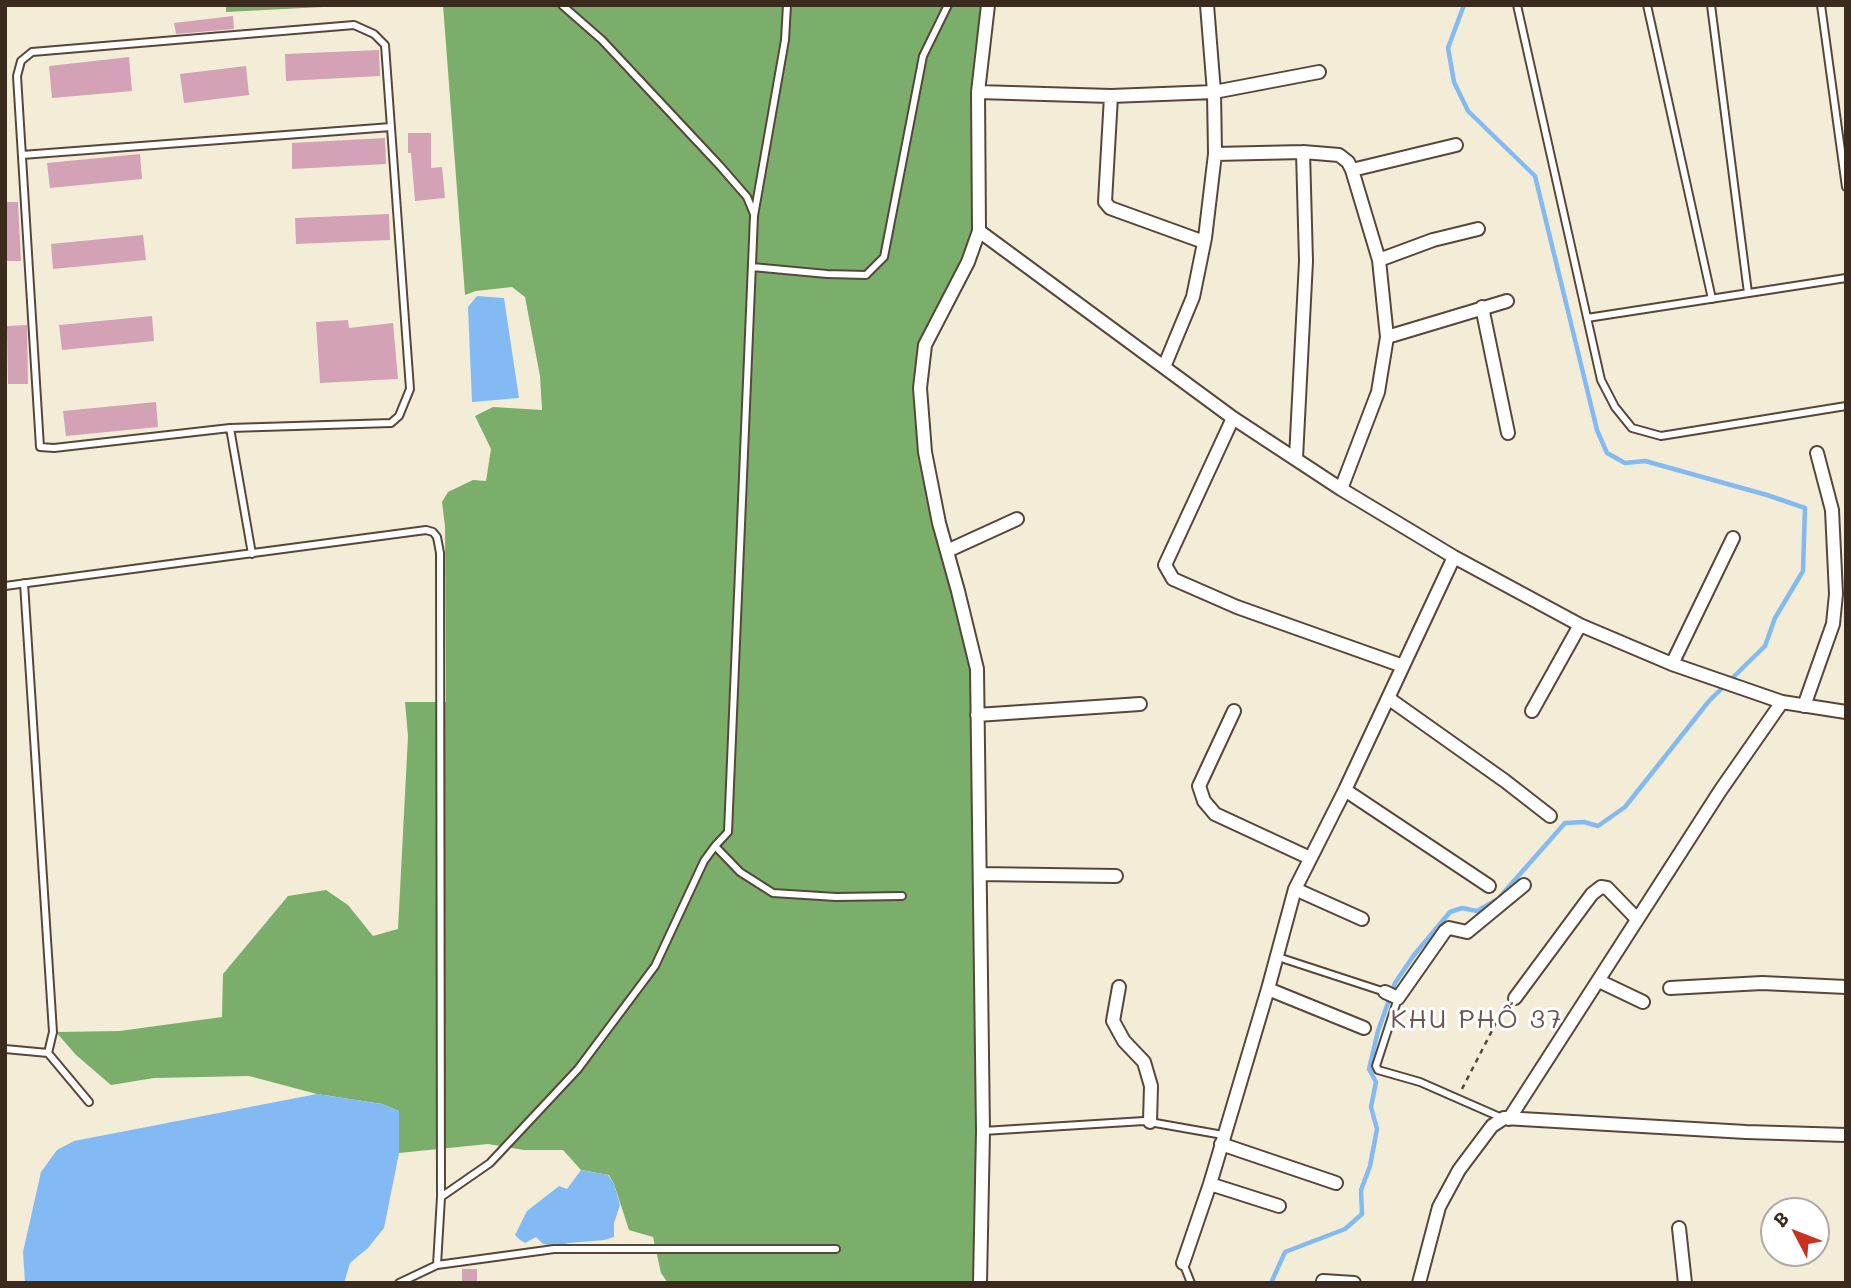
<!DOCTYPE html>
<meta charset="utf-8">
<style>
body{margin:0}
#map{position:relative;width:1851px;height:1288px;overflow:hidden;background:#f3edd8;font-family:Mali,sans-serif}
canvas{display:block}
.frame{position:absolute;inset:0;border:7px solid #3b2a1e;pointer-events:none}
.north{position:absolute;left:1760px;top:1197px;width:70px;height:70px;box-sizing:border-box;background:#fff;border:2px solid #b1aaa5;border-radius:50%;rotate:312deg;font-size:19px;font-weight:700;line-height:28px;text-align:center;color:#3b2a1e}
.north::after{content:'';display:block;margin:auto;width:24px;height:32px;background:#c8321e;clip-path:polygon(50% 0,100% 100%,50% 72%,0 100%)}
</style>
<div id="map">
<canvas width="1851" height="1288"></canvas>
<div class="frame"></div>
<div class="north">B</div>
</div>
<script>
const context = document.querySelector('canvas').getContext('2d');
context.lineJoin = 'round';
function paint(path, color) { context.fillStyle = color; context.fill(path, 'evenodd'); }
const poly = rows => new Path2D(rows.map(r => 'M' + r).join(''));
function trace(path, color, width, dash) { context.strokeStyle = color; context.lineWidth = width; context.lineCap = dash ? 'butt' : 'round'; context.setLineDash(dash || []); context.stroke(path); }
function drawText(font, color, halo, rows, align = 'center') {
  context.font = font + ' Mali,sans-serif'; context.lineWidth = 6; context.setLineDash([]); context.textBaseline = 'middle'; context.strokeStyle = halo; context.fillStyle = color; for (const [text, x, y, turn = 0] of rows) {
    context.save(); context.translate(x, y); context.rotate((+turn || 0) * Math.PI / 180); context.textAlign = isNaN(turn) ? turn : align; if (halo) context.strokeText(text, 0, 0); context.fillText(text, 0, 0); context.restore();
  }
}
paint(poly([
 [226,5,362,5,226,12],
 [443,5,982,5,975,230,920,344,915,388,971,671,978,1134,975,1283,668,1283,661,1273,653,1237,629,1230,614,1184,609,1175,581,1170,563,1150,524,1150,488,1144,399,1153,399,1111,382,1104,317,1094,249,1076,154,1078,111,1085,76,1055,56,1032,120,1031,222,1017,223,974,288,896,326,890,348,905,373,936,398,929,408,736,405,702,446,702,445,526,442,502,448,492,473,480,486,481,491,449,475,416,493,407,542,410,540,376,525,297,512,287,476,291,465,295]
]), '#7aae6a');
paint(poly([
 [477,296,504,298,519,398,472,402,468,307],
 [317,1094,382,1104,399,1111,399,1153,384,1228,368,1248,350,1263,344,1283,25,1283,23,1252,41,1172,57,1150,74,1141],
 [581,1170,608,1175,614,1184,620,1205,614,1223,614,1237,604,1240,569,1243,557,1246,543,1244,536,1237,525,1243,520,1240,515,1235,527,1211,559,1186,567,1189]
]), '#83baf3');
trace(poly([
 [1271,1283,1285,1252,1345,1229,1362,1214,1361,1190,1370,1166,1377,1129,1371,1107,1376,1082,1369,1069,1378,1031,1395,983,1414,955,1450,912,1462,908,1477,911,1498,899,1565,823,1584,822,1598,826,1625,807,1709,701,1765,646,1775,618,1803,571,1805,508,1767,495,1645,461,1625,463,1607,453,1597,430,1535,176,1468,111,1454,82,1448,48,1464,5]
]), '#83baf3', 4.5);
paint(poly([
 [233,16,234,29,176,34,174,23],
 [379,50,380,76,286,81,285,54],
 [129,57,132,91,52,98,49,66],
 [246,66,249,95,184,103,180,74],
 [408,133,431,133,431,168,442,167,445,198,415,201,411,153,408,153],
 [385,138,386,164,292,169,292,143],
 [140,154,142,179,50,188,47,163],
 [5,202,18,202,21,261,5,261],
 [389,214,390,240,296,244,295,218],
 [143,235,146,260,53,269,51,244],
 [152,316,154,341,62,350,59,325],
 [348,320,349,328,393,323,398,379,320,383,316,322],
 [27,325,28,384,8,384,7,326],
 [156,402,158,427,66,436,63,411],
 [462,1269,477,1269,477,1283,462,1283]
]), '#d3a2b7');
const lane = poly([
 [562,5,602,40,720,166,747,197,754,214],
 [1517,5,1601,380,1615,407,1632,428,1661,436,1846,406],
 [1647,5,1712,299],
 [1711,5,1748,293],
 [1821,5,1846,187],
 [22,155,391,127],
 [752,267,827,274,866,275,884,257,923,56,948,5],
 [1587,318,1846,278],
 [230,428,391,423,399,416,410,389,385,45,374,34,354,25,32,52,21,61,17,76,40,447,54,448,230,428,252,554],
 [5,586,426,530,433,532,437,537,440,553,441,1197,437,1265],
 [715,846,728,832,754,216,785,40,787,5],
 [1278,957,1385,992],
 [1398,998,1376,1066,1378,1070,1420,1082,1502,1118],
 [5,1049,48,1053,53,1032,24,583],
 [48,1053,89,1102],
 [983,1131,1144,1121,1223,1135],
 [441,1197,490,1163,578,1069,655,966,704,861,715,846,740,872,773,893,836,897,902,896],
 [1183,1263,1191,1283],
 [399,1283,437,1265,554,1249,836,1249]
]);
const street = poly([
 [978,92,1111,96,1214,92,1319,72],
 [1111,96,1105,202,1110,208,1204,242],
 [1215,154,1303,152,1339,155,1348,162,1352,170,1379,260,1387,337,1378,392,1341,489],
 [1352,170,1456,145],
 [979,231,978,92,988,5],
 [1379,260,1433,240,1478,229],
 [1482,307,1508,433],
 [1387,337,1507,301],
 [1164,367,1193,297,1205,238,1215,154,1214,92,1207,5],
 [1233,418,1165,565,1173,579,1237,607,1403,666],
 [1296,458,1306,261,1303,152],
 [947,551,1017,519],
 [1672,664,1733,538],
 [1388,698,1505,781,1550,816],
 [1804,706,1833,624,1836,594,1832,510,1817,453],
 [1234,711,1199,786,1204,801,1215,814,1310,858],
 [1532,711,1580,625],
 [977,715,1140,704],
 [1345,790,1489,886],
 [980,874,1116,876],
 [1295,889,1362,919],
 [1599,981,1643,1002],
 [1119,987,1113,1021,1124,1041,1144,1062,1151,1086,1150,1122],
 [1670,988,1762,983,1846,987],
 [1268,989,1364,1028],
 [1385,992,1398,998,1445,931,1449,928,1467,932,1524,885],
 [1515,998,1592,894,1601,887,1607,888,1637,919],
 [1509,1119,1720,791,1782,702],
 [1221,1144,1336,1183],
 [1210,1184,1279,1206],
 [1679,1228,1685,1283],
 [1183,1263,1210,1184,1268,989,1295,889,1345,790,1454,557],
 [1323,1281,1354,1283],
 [980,1283,983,1131,977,669,958,591,939,523,925,452,920,388,925,345,968,262,979,231,1233,418,1341,489,1454,557,1580,625,1672,664,1782,702,1846,712],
 [1419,1283,1439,1207,1459,1170,1492,1126,1504,1118,1746,1132,1846,1135]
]);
trace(lane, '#57473a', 10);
trace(street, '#57473a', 16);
trace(poly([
 [1462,1089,1496,1023,1506,1009]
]), '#57473a', 2.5, [5, 5]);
trace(lane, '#fff', 6);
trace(street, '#fff', 12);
context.letterSpacing = '2px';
drawText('26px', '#705454', '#fff', [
 ["KHU PHỐ 37",1477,1020]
]);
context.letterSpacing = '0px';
</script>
